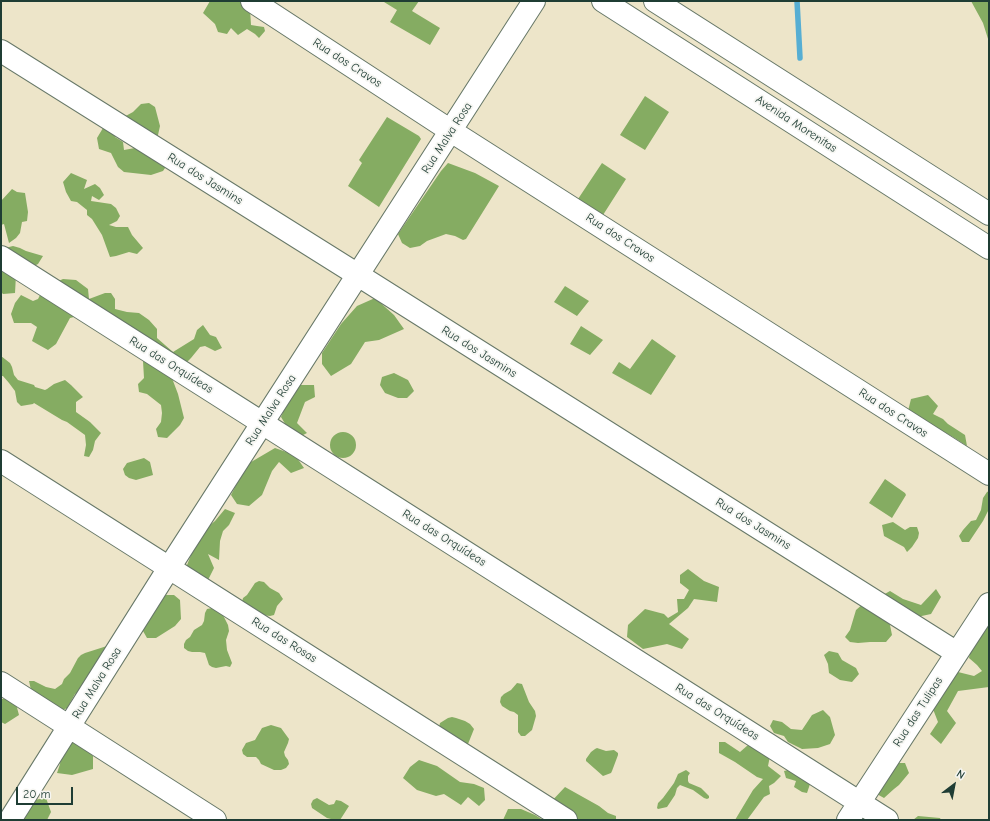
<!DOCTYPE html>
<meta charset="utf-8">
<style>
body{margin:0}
#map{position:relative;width:990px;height:821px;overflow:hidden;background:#ede5c9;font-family:"Comic Neue",sans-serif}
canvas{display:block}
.frame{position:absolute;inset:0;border:2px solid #1f3d34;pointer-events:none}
.north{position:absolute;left:934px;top:765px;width:40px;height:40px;-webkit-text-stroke:3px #f6f6f2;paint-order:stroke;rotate:32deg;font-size:11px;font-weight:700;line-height:16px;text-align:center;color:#1f3d34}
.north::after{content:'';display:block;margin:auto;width:14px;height:18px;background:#1f3d34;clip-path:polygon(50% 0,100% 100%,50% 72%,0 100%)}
.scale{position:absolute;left:16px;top:787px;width:57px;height:18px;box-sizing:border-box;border:2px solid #1f3d34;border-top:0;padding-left:5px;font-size:12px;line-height:14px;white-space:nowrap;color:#1f3d34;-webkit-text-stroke:3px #f6f6f2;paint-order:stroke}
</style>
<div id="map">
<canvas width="990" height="821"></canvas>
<div class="frame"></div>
<div class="north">N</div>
<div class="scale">20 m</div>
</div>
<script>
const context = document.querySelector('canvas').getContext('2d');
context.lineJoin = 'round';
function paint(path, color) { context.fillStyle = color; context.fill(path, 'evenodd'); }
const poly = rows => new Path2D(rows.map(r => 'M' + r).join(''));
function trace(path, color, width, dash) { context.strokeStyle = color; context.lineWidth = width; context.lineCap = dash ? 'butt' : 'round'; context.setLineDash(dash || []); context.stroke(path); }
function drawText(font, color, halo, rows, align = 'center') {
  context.font = font + ' "Comic Neue",sans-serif'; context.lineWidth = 3.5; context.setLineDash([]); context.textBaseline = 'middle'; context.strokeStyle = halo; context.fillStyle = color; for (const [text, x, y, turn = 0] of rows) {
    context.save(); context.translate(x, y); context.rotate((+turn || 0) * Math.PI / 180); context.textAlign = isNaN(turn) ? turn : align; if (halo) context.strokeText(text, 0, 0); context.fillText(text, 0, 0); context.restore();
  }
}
paint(poly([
 [210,1,244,1,250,9,251,25,257,26,264,27,265,31,259,38,255,34,247,29,238,35,231,28,227,34,218,32,215,24,203,13],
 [385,1,419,1,412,11,440,28,430,45,390,22,397,10,384,2],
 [971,1,989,1,989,42,983,23],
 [645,96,669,112,645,150,620,135],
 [149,103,155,107,160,126,158,135,149,137,122,118,133,112,141,104],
 [387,117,419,136,421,139,379,207,348,186,362,163,359,160],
 [103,128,113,128,115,137,123,142,124,150,135,148,167,165,163,171,151,175,124,172,118,167,111,153,99,149,97,138],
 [448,163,475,173,499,186,466,239,463,240,455,236,446,234,427,241,420,246,410,248,402,243,398,234,441,171],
 [602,163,626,179,603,215,578,199],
 [71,173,87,180,84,189,95,184,100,188,104,195,99,200,92,196,91,201,111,204,116,208,120,216,117,221,109,225,116,227,128,227,132,235,143,248,137,254,129,252,116,256,110,257,102,235,92,219,87,215,87,210,77,202,71,201,66,192,63,182],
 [12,189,17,192,25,193,28,212,27,221,22,222,20,233,16,238,9,243,4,224,1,225,1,201],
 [13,246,20,248,26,251,43,256,38,264,16,275,15,293,3,294,1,292,1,269,5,248],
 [63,279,76,280,88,289,89,299,105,293,111,293,115,299,115,309,127,312,139,313,149,320,157,329,157,338,173,352,194,339,197,330,203,325,210,335,216,337,222,348,215,351,205,346,200,347,191,358,184,365,78,316,70,318,56,344,48,350,39,345,32,341,37,327,31,323,14,323,11,314,15,303,21,295,33,301,38,299,41,293,54,283],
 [565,286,589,301,577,316,554,302],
 [375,298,394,315,404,329,379,340,365,342,351,364,331,376,322,364,322,353,341,324,357,306],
 [581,326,603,340,590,355,570,344],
 [652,339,676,356,651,395,612,373,619,362,630,369],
 [1,356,10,363,12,367,14,375,18,380,34,385,35,387,45,390,47,389,54,384,65,380,71,385,83,397,76,402,76,412,90,422,101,433,95,441,93,450,89,457,84,456,86,445,85,435,67,422,62,420,34,403,33,404,21,406,17,402,15,391,9,383,3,376,1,376],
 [151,357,167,365,178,394,184,418,180,425,167,438,158,437,156,429,161,422,162,413,161,405,147,394,139,392,138,384,144,378,143,361],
 [394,373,408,380,414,391,407,398,398,398,385,393,380,385,382,377],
 [299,385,314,385,315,397,305,402,297,423,307,433,301,436,287,427,281,417,289,398],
 [928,395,938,406,933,414,943,419,948,424,965,435,967,446,953,437,937,428,927,431,907,415,911,399],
 '330 445a13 13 0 1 1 26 0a13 13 0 1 1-26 0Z',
 [275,448,295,455,304,468,291,473,279,462,272,471,262,495,249,506,237,504,231,495,246,465],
 [144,458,150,462,153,475,136,480,129,478,125,475,123,469,127,463],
 [885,479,905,493,906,495,892,518,869,503],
 [989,491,989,509,983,521,969,542,962,542,959,536,963,530,971,521,976,520,981,510,983,498,987,492],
 [225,509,235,513,229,525,223,531,220,541,219,560,208,554,214,568,207,582,185,570,195,545,203,531,215,521],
 [893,522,905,530,910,527,917,527,919,533,918,538,912,547,907,552,904,547,884,536,882,525],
 [688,569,704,581,719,587,717,602,694,599,688,608,669,624,689,639,682,649,667,644,643,649,627,637,628,625,645,609,664,614,668,618,678,612,677,599,684,599,689,590,680,583,680,575],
 [259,581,264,582,270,588,279,593,283,599,277,606,274,615,270,616,262,615,242,602,243,598,247,595,255,583],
 [936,589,941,597,931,614,917,617,883,595,890,591,903,599,921,605],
 [165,595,174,595,180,600,181,619,175,626,156,638,147,638,143,631,146,614],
 [864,603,889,620,892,635,886,642,870,642,858,643,850,642,845,637,850,630,856,610],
 [212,608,217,609,221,611,228,625,229,631,226,640,227,650,232,663,230,667,226,666,216,668,212,667,209,665,205,653,200,652,192,652,188,651,184,648,184,644,186,640,190,637,194,630,202,625,204,621,205,613,207,609],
 [989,622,989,687,958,691,947,711,956,723,941,744,930,734,938,722,931,704,958,672,974,676,982,671,977,665,969,658,974,632],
 [107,646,112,646,79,692,75,694,67,708,63,710,31,690,29,681,34,681,46,687,55,689,62,684,64,679,70,673,78,658,81,655,85,653],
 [829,651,838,653,842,660,856,668,859,674,852,682,840,680,829,673,828,664,824,655],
 [517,683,522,684,529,702,535,711,536,716,532,730,525,736,521,736,518,732,518,715,514,712,510,711,502,706,500,702,501,697,504,694,511,690],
 [1,699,9,699,16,704,19,715,5,724,1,722],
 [823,710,830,717,835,735,830,744,818,748,802,749,788,742,784,736,774,733,770,726,773,720,782,722,791,729,802,730,812,715],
 [452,717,456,718,465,721,470,724,474,729,468,744,464,747,439,727,440,723,448,718],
 [271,725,281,728,289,739,288,743,284,752,285,756,288,760,289,764,286,768,281,770,274,770,261,764,259,760,256,757,247,757,243,754,242,750,246,743,255,740,262,728],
 [71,742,78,742,93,756,93,769,72,775,57,773,60,764,61,754],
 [719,742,725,742,740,752,748,745,762,748,770,756,768,766,781,776,774,783,769,786,770,794,764,797,747,820,735,820,753,790,763,779,757,777,735,762,719,753],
 [597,748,606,751,614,750,618,753,618,755,612,771,611,773,603,776,586,761,586,759,591,752,595,749],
 [419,760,437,766,460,782,474,784,484,788,485,800,479,806,468,797,461,805,444,794,436,796,417,790,403,778,410,767],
 [893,763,905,763,909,773,899,785,894,789,884,798,875,793],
 [686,770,690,773,688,776,688,781,689,783,701,788,709,796,709,798,707,799,704,798,693,790,680,785,677,788,675,795,667,807,658,809,657,808,658,803,663,798,674,783,678,774],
 [788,770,810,784,807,793,802,792,794,787,796,781,786,778,784,771],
 [565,787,599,806,608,813,616,816,616,820,570,820,549,804],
 [46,798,51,812,47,820,18,820,28,801],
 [317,798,329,805,334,804,336,800,341,801,349,806,340,820,331,819,327,818,312,808,311,804,313,800],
 [508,809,521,809,535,815,543,820,503,820],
 [918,816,940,818,941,820,913,820]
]), '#85ac62');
trace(poly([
 [797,1,800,58]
]), '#56aed3', 5.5);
const minor = poly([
 [252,1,451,131,989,474],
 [1,51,358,275,957,653],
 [1,257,887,820],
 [1,461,566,820],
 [1,683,215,820],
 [10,820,169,568,534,1],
 [848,820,989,604]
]);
const secondary = poly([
 [603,1,989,248],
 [655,1,989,214]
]);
trace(minor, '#677868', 24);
trace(secondary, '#677868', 24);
trace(minor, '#fff', 22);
trace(secondary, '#fff', 22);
drawText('12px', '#1f3d34', '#f6f6f2', [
 ["Rua dos Cravos",347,63,33],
 ["Avenida Morenitas",796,124,33],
 ["Rua Malva Rosa",447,138,-57],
 ["Rua dos Jasmins",205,179,32],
 ["Rua dos Cravos",620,238,33],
 ["Rua dos Jasmins",479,352,32],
 ["Rua das Orquídeas",171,365,32],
 ["Rua Malva Rosa",271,410,-57],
 ["Rua dos Cravos",893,413,33],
 ["Rua dos Jasmins",753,524,32],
 ["Rua das Orquídeas",444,538,32],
 ["Rua das Rosas",284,640,32],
 ["Rua Malva Rosa",97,683,-58],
 ["Rua das Orquídeas",717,712,32],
 ["Rua das Tulipas",918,712,-57]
]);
</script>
